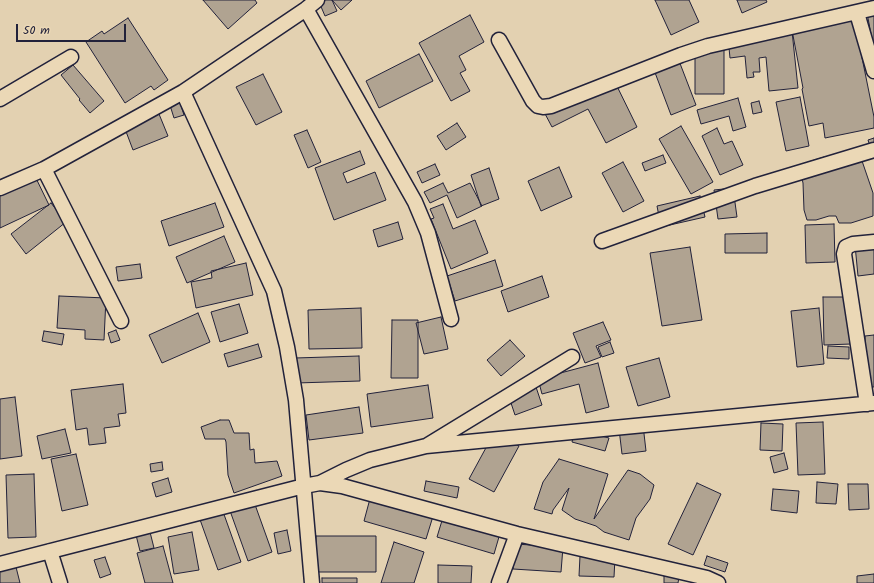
<!DOCTYPE html>
<style>
body{margin:0}
#map{position:relative;width:874px;height:583px;overflow:hidden;background:#e3d1b1;font-family:Kalam,sans-serif}
canvas{display:block}
.scale{position:absolute;left:16px;top:24px;width:110px;height:18px;box-sizing:border-box;border:2px solid #22223b;border-top:0;padding-left:5px;font-size:12px;line-height:14px;white-space:nowrap;color:#22223b;-webkit-text-stroke:3px #ebd8b6;paint-order:stroke}
</style>
<div id="map">
<canvas width="874" height="583"></canvas>
<div class="scale">50 m</div>
</div>
<script>
const context = document.querySelector('canvas').getContext('2d');
context.lineJoin = 'round';
function paint(path, color) { context.fillStyle = color; context.fill(path, 'evenodd'); }
const poly = rows => new Path2D(rows.map(r => 'M' + r).join(''));
function trace(path, color, width, dash) { context.strokeStyle = color; context.lineWidth = width; context.lineCap = dash ? 'butt' : 'round'; context.setLineDash(dash || []); context.stroke(path); }
const building = poly([
 [203,0,255,0,257,3,228,29,203,0],
 [323,0,332,0,337,11,325,16,319,2,323,0],
 [332,0,352,0,341,10,332,0],
 [655,0,689,0,699,22,671,35,655,0],
 [737,0,766,0,767,2,742,13,737,0],
 [874,11,874,50,867,13,874,11],
 [853,13,874,117,874,128,825,138,823,123,809,126,802,89,803,88,791,25,853,13],
 [470,15,484,42,459,56,466,70,460,73,470,91,451,101,419,43,470,15],
 [128,18,168,80,154,90,151,86,125,103,86,42,102,31,104,34,128,18],
 [792,31,798,88,769,91,766,57,759,58,760,72,753,72,754,77,747,78,745,56,730,58,728,38,792,31],
 [695,49,724,49,724,94,695,94,695,49],
 [676,53,696,105,671,115,651,62,676,53],
 [419,54,433,81,379,108,366,81,419,54],
 [73,65,104,101,90,113,79,100,80,99,61,75,73,65],
 [263,74,282,112,256,125,236,87,263,74],
 [612,76,637,127,606,143,588,109,552,127,543,110,612,76],
 [178,96,184,115,174,118,168,99,178,96],
 [800,97,809,146,786,151,776,102,800,97],
 [738,98,746,127,733,131,729,116,701,124,697,110,738,98],
 [759,101,762,112,753,114,751,103,759,101],
 [159,114,168,136,133,150,122,121,154,116,159,114],
 [457,123,466,137,446,150,437,136,457,123],
 [681,126,713,182,691,194,659,139,681,126],
 [717,128,724,144,732,141,743,165,720,175,702,136,717,128],
 [307,130,321,162,308,168,294,135,307,130],
 [874,138,874,159,868,140,874,138],
 [360,151,365,164,343,173,347,183,375,172,386,200,334,220,315,168,360,151],
 [663,155,666,163,645,171,642,163,663,155],
 [860,155,873,193,873,216,851,223,839,223,836,216,829,216,816,220,807,220,804,210,803,183,802,179,802,164,824,157,826,165,860,155],
 [623,162,644,201,623,212,602,173,623,162],
 [435,164,440,175,422,183,417,172,435,164],
 [559,167,572,197,541,211,528,181,559,167],
 [489,168,499,199,481,206,471,175,489,168],
 [32,170,49,205,0,228,0,186,32,170],
 [443,183,448,193,470,183,482,206,457,218,447,195,430,203,424,192,443,183],
 [733,188,737,217,718,219,714,190,733,188],
 [700,196,705,217,661,227,657,206,700,196],
 [51,203,66,222,26,254,11,234,51,203],
 [215,203,224,227,169,246,161,221,215,203],
 [443,204,453,229,475,220,488,253,451,269,431,219,434,218,430,209,443,204],
 [398,222,403,239,378,247,373,230,398,222],
 [834,224,835,262,806,263,805,225,834,224],
 [767,233,767,253,725,253,725,234,767,233],
 [224,236,235,262,187,283,176,257,224,236],
 [874,242,874,274,858,276,855,245,874,242],
 [690,247,702,320,662,326,650,253,690,247],
 [495,260,503,286,455,301,447,276,495,260],
 [246,263,253,295,196,308,191,282,212,278,211,271,246,263],
 [140,264,142,278,118,281,116,267,140,264],
 [542,276,549,297,508,312,501,291,542,276],
 [59,296,106,298,104,340,85,339,85,330,57,328,59,296],
 [823,297,850,297,851,344,824,345,823,297],
 [239,304,248,333,220,342,211,312,239,304],
 [361,308,362,348,309,349,308,310,361,308],
 [819,308,824,364,797,367,791,311,819,308],
 [198,313,210,342,162,363,149,335,198,313],
 [441,317,448,349,424,354,416,323,441,317],
 [392,320,418,320,418,378,391,378,392,320],
 [603,322,611,340,596,346,601,357,585,363,573,333,603,322],
 [116,330,120,340,111,343,108,333,116,330],
 [44,331,64,334,62,345,42,341,44,331],
 [874,335,874,387,866,387,865,336,874,335],
 [510,340,525,356,501,376,487,360,510,340],
 [610,342,614,353,602,357,598,347,610,342],
 [258,344,262,357,228,367,224,354,258,344],
 [828,346,849,347,849,359,827,358,828,346],
 [359,356,360,381,296,383,295,358,359,356],
 [659,358,670,397,638,406,626,367,659,358],
 [598,363,609,407,586,413,579,384,542,394,538,379,598,363],
 [123,384,126,413,118,414,120,426,104,428,106,443,89,445,87,428,76,430,71,390,123,384],
 [535,384,542,405,515,415,508,394,535,384],
 [428,385,433,418,371,427,367,394,428,385],
 [15,397,22,456,0,459,0,399,15,397],
 [359,407,363,433,309,440,306,415,359,407],
 [220,420,229,420,234,433,249,433,250,450,254,449,255,463,277,461,282,476,234,493,228,475,226,442,225,439,205,439,201,427,220,420],
 [823,422,825,474,798,475,796,423,823,422],
 [761,423,783,424,782,451,760,450,761,423],
 [643,425,646,451,622,454,619,429,643,425],
 [65,429,71,453,42,459,37,436,65,429],
 [575,429,609,438,605,451,572,442,575,429],
 [494,433,519,446,494,492,469,479,494,433],
 [784,453,788,469,774,473,770,457,784,453],
 [76,454,88,505,62,511,51,459,76,454],
 [559,459,608,474,594,519,628,470,640,474,654,485,650,499,636,518,629,540,604,532,596,526,575,519,562,510,569,488,553,510,552,514,534,509,543,482,559,459],
 [162,462,163,470,151,472,150,464,162,462],
 [34,474,36,537,8,538,6,475,34,474],
 [168,478,172,492,156,497,152,483,168,478],
 [426,481,459,487,457,498,424,491,426,481],
 [817,482,838,484,836,504,816,503,817,482],
 [697,483,721,494,693,555,668,544,697,483],
 [848,484,868,484,869,509,849,510,848,484],
 [773,489,799,491,797,513,771,510,773,489],
 [371,495,434,513,426,539,364,521,371,495],
 [253,499,272,552,248,561,229,508,253,499],
 [221,506,241,562,218,570,198,514,221,506],
 [444,514,501,530,494,554,437,537,444,514],
 [287,530,291,551,278,554,274,533,287,530],
 [150,532,154,548,140,551,136,535,150,532],
 [192,532,199,570,174,574,168,537,192,532],
 [316,536,376,536,376,572,316,572,316,536],
 [394,542,424,552,414,583,381,583,394,542],
 [515,544,563,547,561,572,513,569,515,544],
 [163,546,173,583,145,583,137,553,163,546],
 [580,556,615,558,614,577,579,576,580,556],
 [707,556,728,563,725,572,704,565,707,556],
 [105,557,111,574,100,578,94,560,105,557],
 [14,559,20,583,0,583,0,563,14,559],
 [438,565,472,566,471,583,438,583,438,565],
 [874,574,874,583,857,583,857,576,874,574],
 [664,576,679,577,678,583,664,583,664,576],
 [322,578,357,578,357,583,322,583,322,578]
]);
paint(building, '#b0a391');
trace(building, '#22223b', 1);
const minor = poly([
 [306,9,415,202,428,233,451,319],
 [857,13,874,71],
 [499,40,533,101,538,106,543,107,551,106,681,55,708,46,874,8],
 [183,92,274,291,287,347,296,400,312,583],
 [0,99,71,57],
 [44,169,121,321],
 [0,188,44,169,183,92,306,9,317,0],
 [602,241,755,186,874,150],
 [867,404,844,254,846,247,853,244,874,242],
 [428,445,572,357],
 [320,483,346,470,370,460,426,446,874,403],
 [50,551,60,583],
 [0,564,304,486,320,483,342,486,517,534,707,578,718,583],
 [499,583,517,534]
]);
trace(minor, '#22223b', 17);
trace(minor, '#ebd8b6', 14);
</script>
